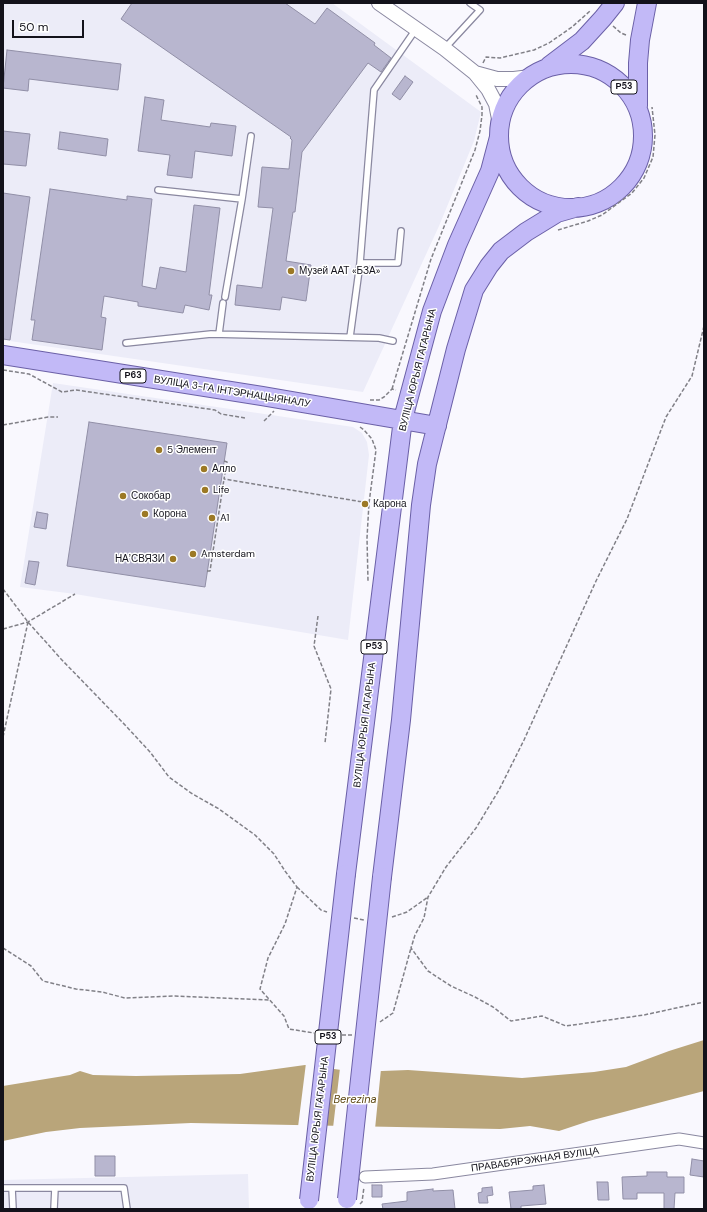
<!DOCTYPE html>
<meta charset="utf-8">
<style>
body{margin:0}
#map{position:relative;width:707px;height:1212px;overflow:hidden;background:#f9f8fe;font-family:"DM Sans",sans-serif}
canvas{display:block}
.frame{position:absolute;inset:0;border:4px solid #13121b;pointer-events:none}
.scale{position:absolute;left:12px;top:20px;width:72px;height:18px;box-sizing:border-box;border:2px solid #13121b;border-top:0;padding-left:5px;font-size:12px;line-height:14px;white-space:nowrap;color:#13121b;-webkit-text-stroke:3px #fff;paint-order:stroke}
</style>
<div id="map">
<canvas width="707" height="1212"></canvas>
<div class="frame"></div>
<div class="scale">50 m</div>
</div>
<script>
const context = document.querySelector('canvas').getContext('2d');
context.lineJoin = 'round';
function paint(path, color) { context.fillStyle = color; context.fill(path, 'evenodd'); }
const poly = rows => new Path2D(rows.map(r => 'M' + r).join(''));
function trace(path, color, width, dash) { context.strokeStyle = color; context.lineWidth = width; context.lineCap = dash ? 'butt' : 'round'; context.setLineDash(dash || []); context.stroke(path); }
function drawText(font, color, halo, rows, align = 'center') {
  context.font = font + ' "DM Sans",sans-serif'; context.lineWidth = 3; context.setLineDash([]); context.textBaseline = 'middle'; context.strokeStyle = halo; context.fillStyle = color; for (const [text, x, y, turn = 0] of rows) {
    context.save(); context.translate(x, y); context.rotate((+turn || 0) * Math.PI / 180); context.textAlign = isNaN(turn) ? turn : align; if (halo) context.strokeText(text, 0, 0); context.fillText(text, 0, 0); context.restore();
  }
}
paint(poly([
 [3,3,332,3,481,112,474,141,439,226,363,392,3,340],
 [53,383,353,427,362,433,367,442,369,455,348,640,75,594,20,587],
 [248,1174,249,1209,3,1209,3,1180]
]), '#ececf8');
paint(poly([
 [704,1040,704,1091,589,1121,559,1131,530,1126,500,1129,191,1123,80,1128,46,1132,3,1141,3,1086,70,1075,80,1071,93,1075,136,1076,240,1074,305,1065,356,1072,408,1070,522,1078,594,1072,626,1067,669,1051]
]), '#b9a57a');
paint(poly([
 [306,1063,332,1067,325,1128,298,1127],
 [340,1068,356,1070,381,1069,375,1129,333,1128]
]), '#f9f8fe');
const building = poly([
 [132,3,285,3,315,24,327,8,375,43,374,45,391,58,381,72,368,63,302,152,295,212,293,212,286,261,311,265,306,301,282,297,280,310,235,305,237,285,262,288,273,208,258,207,262,167,289,169,292,140,290,138,291,137,121,19,132,3],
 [7,50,121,64,118,90,29,79,28,91,3,88,7,50],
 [405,76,413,82,400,100,392,94,405,76],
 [145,97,164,100,161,120,210,127,211,123,236,126,232,156,195,151,192,178,167,175,170,155,138,151,145,97],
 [3,131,30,134,26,166,3,164,3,131],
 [60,132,108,139,106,156,58,149,60,132],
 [50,189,127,200,127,196,152,199,142,286,156,289,160,267,186,272,194,205,220,208,209,295,212,295,209,310,185,305,183,313,138,306,138,302,104,296,101,317,106,318,102,350,32,340,35,320,31,320,50,189],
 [3,193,30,197,10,340,3,339,3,193],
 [89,422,227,443,205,587,67,566,89,422],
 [37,512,48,514,46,529,34,527,37,512],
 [29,561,39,562,35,585,25,583,29,561],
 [95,1156,115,1156,115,1176,95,1176,95,1156],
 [692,1159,704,1161,704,1177,690,1175,692,1159],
 [647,1172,667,1172,667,1177,684,1177,684,1193,675,1193,674,1209,664,1209,664,1193,637,1193,637,1199,623,1199,622,1177,647,1176,647,1172],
 [597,1182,608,1182,609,1200,598,1200,597,1182],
 [372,1185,382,1185,382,1197,372,1197,372,1185],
 [544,1185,546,1204,521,1206,521,1209,511,1209,509,1192,533,1190,533,1186,544,1185],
 [492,1187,493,1195,487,1196,488,1203,479,1203,478,1193,482,1192,482,1188,492,1187],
 [433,1189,433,1191,453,1190,455,1209,383,1209,382,1204,407,1201,407,1192,433,1189]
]);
paint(building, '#b8b6cf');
trace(building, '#918fa7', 1);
const service = poly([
 [445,48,480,10,470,3],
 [158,190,242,199],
 [360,263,374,90,416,29],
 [225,297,242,199,251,136],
 [219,334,223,303],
 [350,337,360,263,398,263,401,231],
 [126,343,211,334,379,338,393,341],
 [3,1188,124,1188,127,1209],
 [12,1188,13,1209],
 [54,1209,55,1188]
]);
const minor = poly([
 [365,1177,433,1174,679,1139,704,1143]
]);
const tertiary = poly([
 [379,3,445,49,475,73,488,89,496,104,500,124],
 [475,73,497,79,514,79,530,77]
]);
const primary = poly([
 '499 136a72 72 0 1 1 144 0a72 72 0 1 1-144 0Z',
 [549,66,582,41,603,18,615,3],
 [638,106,638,63,640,40,647,3],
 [3,355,262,396,437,426],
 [346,874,403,419,432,311,457,245,490,171,499,137],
 [382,877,401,720,421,505,427,464,456,349,474,290,489,266,501,251,526,232,557,213,578,207]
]);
trace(service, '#8a88a0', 8);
trace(minor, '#8a88a0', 13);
trace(tertiary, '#8a88a0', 16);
trace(primary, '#6b60a7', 20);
trace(poly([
 [613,26,621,33,626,35],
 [483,63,486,57,500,58,534,50,549,43,572,27,590,11],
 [558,230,588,221,602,215,632,193,644,178,653,157,655,135,652,107],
 [704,326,692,376,666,417,627,519,596,581,524,740,499,790,476,828,446,867,428,897,424,918,415,935,411,948,428,971,451,986,475,997,493,1007,511,1021,542,1016,566,1026,644,1015,704,1002],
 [3,370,29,374,62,392,76,390,215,410,221,414,245,418],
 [392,389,431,259,475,150,480,131,482,115,482,107,476,95],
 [370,400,379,400,384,397,392,389,396,390],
 [264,421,274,411],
 [3,425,48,417,58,417],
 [360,427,364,430,372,439,376,450,369,503,367,538,368,581],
 [224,461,227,462,224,479,369,503],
 [207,571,210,571,224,479],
 [3,589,28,622,61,659,126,726,150,752,169,777,191,793,219,809,255,835,274,854,285,871,297,887,285,924,268,958,260,989,284,1016,289,1029,314,1033],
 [318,616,314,646,331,689,325,743],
 [3,629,28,622,75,594],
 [3,737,28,622],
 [297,887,321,910,327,912],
 [392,917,407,912,428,897],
 [354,918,364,920],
 [3,948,31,966,43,981,76,989,102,992,125,998,175,996,270,1000],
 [380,1022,393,1013,411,948],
 [342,1035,352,1035],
 [360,1204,362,1202,364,1187]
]), '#818087', 1.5, [4, 2]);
trace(service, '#fff', 5.5);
trace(minor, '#fff', 11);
trace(tertiary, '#fff', 14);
trace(primary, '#c2b9f7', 18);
const primaryBridge = poly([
 [347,1199,382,877],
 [309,1200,346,874]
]);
trace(primaryBridge, '#6b60a7', 20, []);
trace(primaryBridge, '#c2b9f7', 18);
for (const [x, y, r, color] of [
 [291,271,4,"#9c7925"],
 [159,450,4,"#9c7925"],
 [204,469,4,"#9c7925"],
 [205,490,4,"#9c7925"],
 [123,496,4,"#9c7925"],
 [365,504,4,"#9c7925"],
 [145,514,4,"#9c7925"],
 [212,518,4,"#9c7925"],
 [193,554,4,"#9c7925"],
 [173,559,4,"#9c7925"]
]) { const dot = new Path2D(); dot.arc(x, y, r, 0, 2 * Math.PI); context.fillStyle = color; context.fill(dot); trace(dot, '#fff', 1.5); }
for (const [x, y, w] of [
 [624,87,26],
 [133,376,26],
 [374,647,26],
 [328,1037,26]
]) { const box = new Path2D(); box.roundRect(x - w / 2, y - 7, w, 14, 3); context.fillStyle = '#fff'; context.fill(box); trace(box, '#13121b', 1); }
drawText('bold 9px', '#13121b', null, [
 ["Р53",624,87],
 ["Р63",133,376],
 ["Р53",374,647],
 ["Р53",328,1037]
]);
drawText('10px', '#13121b', '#fff', [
 ["Музей ААТ «БЗА»",299,271],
 ["5 Элемент",167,450],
 ["Алло",212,469],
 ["Life",213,490],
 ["Сокобар",131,496],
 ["Карона",373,504],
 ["Корона",153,514],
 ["A1",220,518],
 ["Amsterdam",201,554],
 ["НАʼСВЯЗИ",165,559,"right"]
], 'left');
drawText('10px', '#13121b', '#fff', [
 ["ВУЛІЦА ЮРЫЯ ГАГАРЫНА",418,370,-76],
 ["ВУЛІЦА 3-ГА ІНТЭРНАЦЫЯНАЛУ",232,392,9],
 ["ВУЛІЦА ЮРЫЯ ГАГАРЫНА",365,725,-83],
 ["ВУЛІЦА ЮРЫЯ ГАГАРЫНА",318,1119,-83],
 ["ПРАВАБЯРЭЖНАЯ ВУЛІЦА",535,1160,-8]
]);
drawText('italic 11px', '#5d4712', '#fff', [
 ["Berezina",355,1100]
]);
</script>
